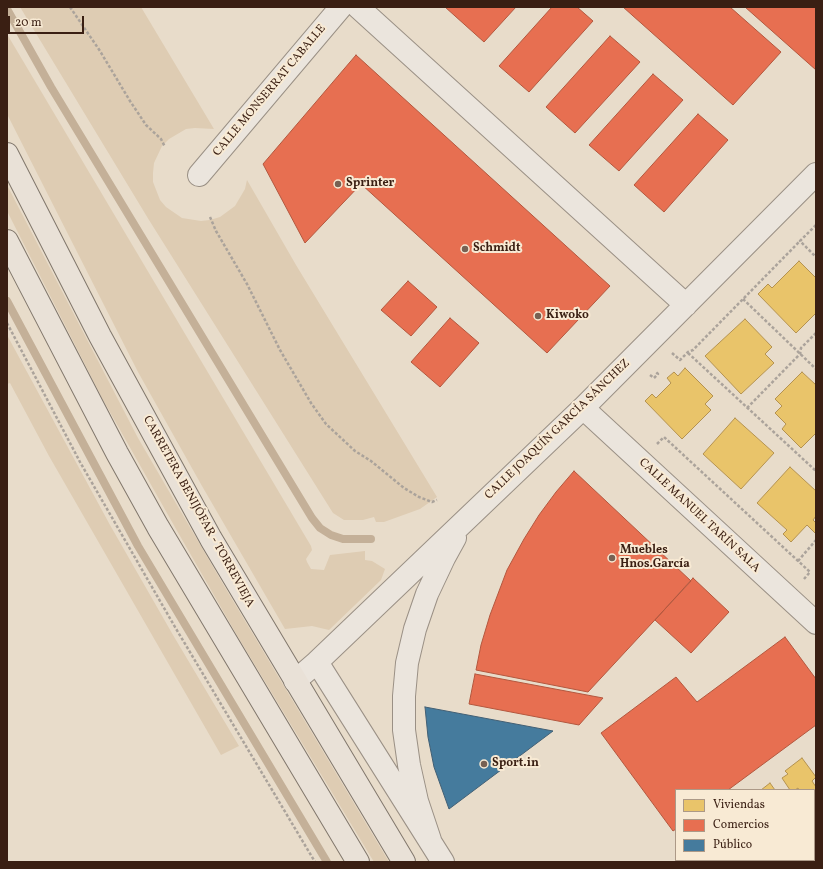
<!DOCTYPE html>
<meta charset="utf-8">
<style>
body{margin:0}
#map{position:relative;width:823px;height:869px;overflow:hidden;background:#e8dcca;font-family:Vollkorn,serif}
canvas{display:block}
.frame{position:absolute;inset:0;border:8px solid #3a1f13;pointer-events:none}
.legend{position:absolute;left:675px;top:789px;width:140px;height:72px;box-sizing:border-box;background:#f8ead4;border:1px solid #ac9987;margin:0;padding:5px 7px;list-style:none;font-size:12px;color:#3a1f13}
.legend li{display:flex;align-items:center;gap:8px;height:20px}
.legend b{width:20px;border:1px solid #ac9987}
.scale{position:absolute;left:8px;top:16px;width:76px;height:18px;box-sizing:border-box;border:2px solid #3a1f13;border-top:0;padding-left:5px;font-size:12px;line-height:14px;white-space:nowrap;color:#3a1f13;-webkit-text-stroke:3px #f8ead4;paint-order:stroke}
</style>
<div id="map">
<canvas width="823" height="869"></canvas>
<div class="frame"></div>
<ul class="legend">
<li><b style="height:11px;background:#e9c46a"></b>Viviendas</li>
<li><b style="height:11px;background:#e76f51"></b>Comercios</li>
<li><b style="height:11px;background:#457b9d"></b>Público</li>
</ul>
<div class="scale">20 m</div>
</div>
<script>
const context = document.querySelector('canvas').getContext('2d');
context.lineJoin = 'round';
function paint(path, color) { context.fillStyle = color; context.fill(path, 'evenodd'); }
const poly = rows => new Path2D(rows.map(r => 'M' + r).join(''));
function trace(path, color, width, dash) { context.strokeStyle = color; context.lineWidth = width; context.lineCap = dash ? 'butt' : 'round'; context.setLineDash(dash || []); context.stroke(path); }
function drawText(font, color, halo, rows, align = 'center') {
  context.font = font + ' Vollkorn,serif'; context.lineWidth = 4; context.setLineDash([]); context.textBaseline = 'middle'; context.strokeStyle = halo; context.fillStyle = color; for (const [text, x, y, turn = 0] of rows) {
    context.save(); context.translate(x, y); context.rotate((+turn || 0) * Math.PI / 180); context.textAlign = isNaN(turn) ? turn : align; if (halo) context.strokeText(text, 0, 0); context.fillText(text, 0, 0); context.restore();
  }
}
paint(poly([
 [20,7,141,7,214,129,195,128,186,129,169,139,162,146,154,163,153,173,153,182,160,200,166,207,182,218,201,221,210,220,220,217,235,206,245,189,247,180,296,265,437,497,420,509,384,522,376,522,374,517,363,520,344,520,333,513,149,220],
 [7,34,311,546,312,550,306,559,307,562,311,569,324,570,330,555,365,551,365,560,372,561,385,569,381,580,329,630,312,626,285,629,202,486,138,372,7,114],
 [7,185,138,438,223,584,389,862,374,862,238,637,176,529,102,398,7,211],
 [7,335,110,525,173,635,239,746,221,755,49,456,10,383,7,384]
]), '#deccb3');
const homes = poly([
 [799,261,816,278,816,313,796,333,758,294,768,284,772,288,799,261],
 [745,319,772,347,765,354,774,363,741,394,705,356,745,319],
 [685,368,713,396,705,404,711,410,682,439,645,401,652,394,656,398,671,383,667,378,674,372,678,376,685,368],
 [802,372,816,385,816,433,801,448,782,429,786,424,775,413,782,406,775,399,802,372],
 [735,418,774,453,741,489,703,454,735,418],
 [790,467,816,491,816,516,813,520,816,523,816,532,815,533,807,525,791,542,783,534,787,530,757,503,790,467],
 [802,758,816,777,812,781,816,787,816,793,814,795,814,790,799,790,798,788,795,790,790,790,782,778,788,774,785,771,802,758],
 [770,783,775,790,761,790,770,783]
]);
paint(homes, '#e9c46a');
trace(homes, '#b49250', 1);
const shops = poly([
 [445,7,516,7,484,42,445,7],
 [552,7,577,7,593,21,529,92,499,66,552,7],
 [623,7,730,7,781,52,733,105,623,7],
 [745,7,816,7,816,70,745,7],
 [610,36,640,62,575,133,546,107,610,36],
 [356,55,610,286,547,353,361,184,305,243,263,164,356,55],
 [653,74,683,100,619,171,589,145,653,74],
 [698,114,728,140,664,212,634,185,698,114],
 [408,281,437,307,411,336,381,310,408,281],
 [450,318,479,343,440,387,411,362,450,318],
 [574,471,691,581,588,692,476,670,481,645,490,615,507,570,524,539,539,515,556,492,574,471],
 [693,578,729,612,691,653,655,620,693,578],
 [785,637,816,679,816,725,728,790,676,790,676,829,673,831,601,733,676,677,697,702,785,637],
 [475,674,603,698,579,725,469,704,475,674]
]);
paint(shops, '#e76f51');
trace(shops, '#b3573e', 1);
const public = poly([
 [425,707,553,731,449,809,434,767,428,737,425,707]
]);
paint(public, '#457b9d');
trace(public, '#425f74', 1);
trace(poly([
 [7,9,51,87,312,518,320,528,331,535,343,539,371,539],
 [7,301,138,546,327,862]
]), '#c4b098', 8);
const minor = poly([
 [358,7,686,305],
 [199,175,341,7],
 [583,408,816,623],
 [317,662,443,862],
 [295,681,317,662,583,408,816,174],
 [430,840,417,801,409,765,404,730,404,696,407,663,415,629,427,594,444,558,455,538]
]);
const major = poly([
 [7,154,100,336,211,539,404,862],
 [7,241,117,453,158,527,358,862]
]);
trace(minor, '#9a9085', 24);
trace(major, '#81776c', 24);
trace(poly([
 [70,7,100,51,130,101,146,125,161,139,165,147],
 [210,217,216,231,247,284,280,350,311,403,326,424,355,451,371,461,404,488,419,497,432,502,437,500],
 [816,225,800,241,816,257],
 [743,299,816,369],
 [7,323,80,462,175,627,315,862],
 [672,353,680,360,688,352,693,350,800,241],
 [688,353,816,471],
 [650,375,654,378,658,374,655,371],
 [747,408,800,354,801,348,816,333],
 [657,444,664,437,810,572,804,579],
 [798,561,816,540]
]), '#aba39b', 2.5, [3, 2]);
trace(minor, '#ebe5dd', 22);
trace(major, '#e9e1d7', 22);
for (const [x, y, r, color] of [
 [338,184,4,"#776153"],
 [465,249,4,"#776153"],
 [538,316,4,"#776153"],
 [612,558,4,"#776153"],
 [484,764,4,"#776153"]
]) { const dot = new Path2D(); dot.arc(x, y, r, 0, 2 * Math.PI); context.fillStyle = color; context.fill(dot); trace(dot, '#f8ead4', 1.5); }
drawText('12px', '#3a1f13', '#f8ead4', [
 ["CALLE MONSERRAT CABALLE",270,91,-50],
 ["CALLE JOAQUÍN GARCÍA SÁNCHEZ",558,430,-44],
 ["CARRETERA BENIJÓFAR - TORREVIEJA",198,512,61],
 ["CALLE MANUEL TARÍN SALA",699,516,43]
]);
drawText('bold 12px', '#3a1f13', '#f8ead4', [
 ["Sprinter",346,184],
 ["Schmidt",473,249],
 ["Kiwoko",546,316],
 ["Muebles",620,551],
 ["Hnos.García",620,565],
 ["Sport.in",492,764]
], 'left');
</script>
